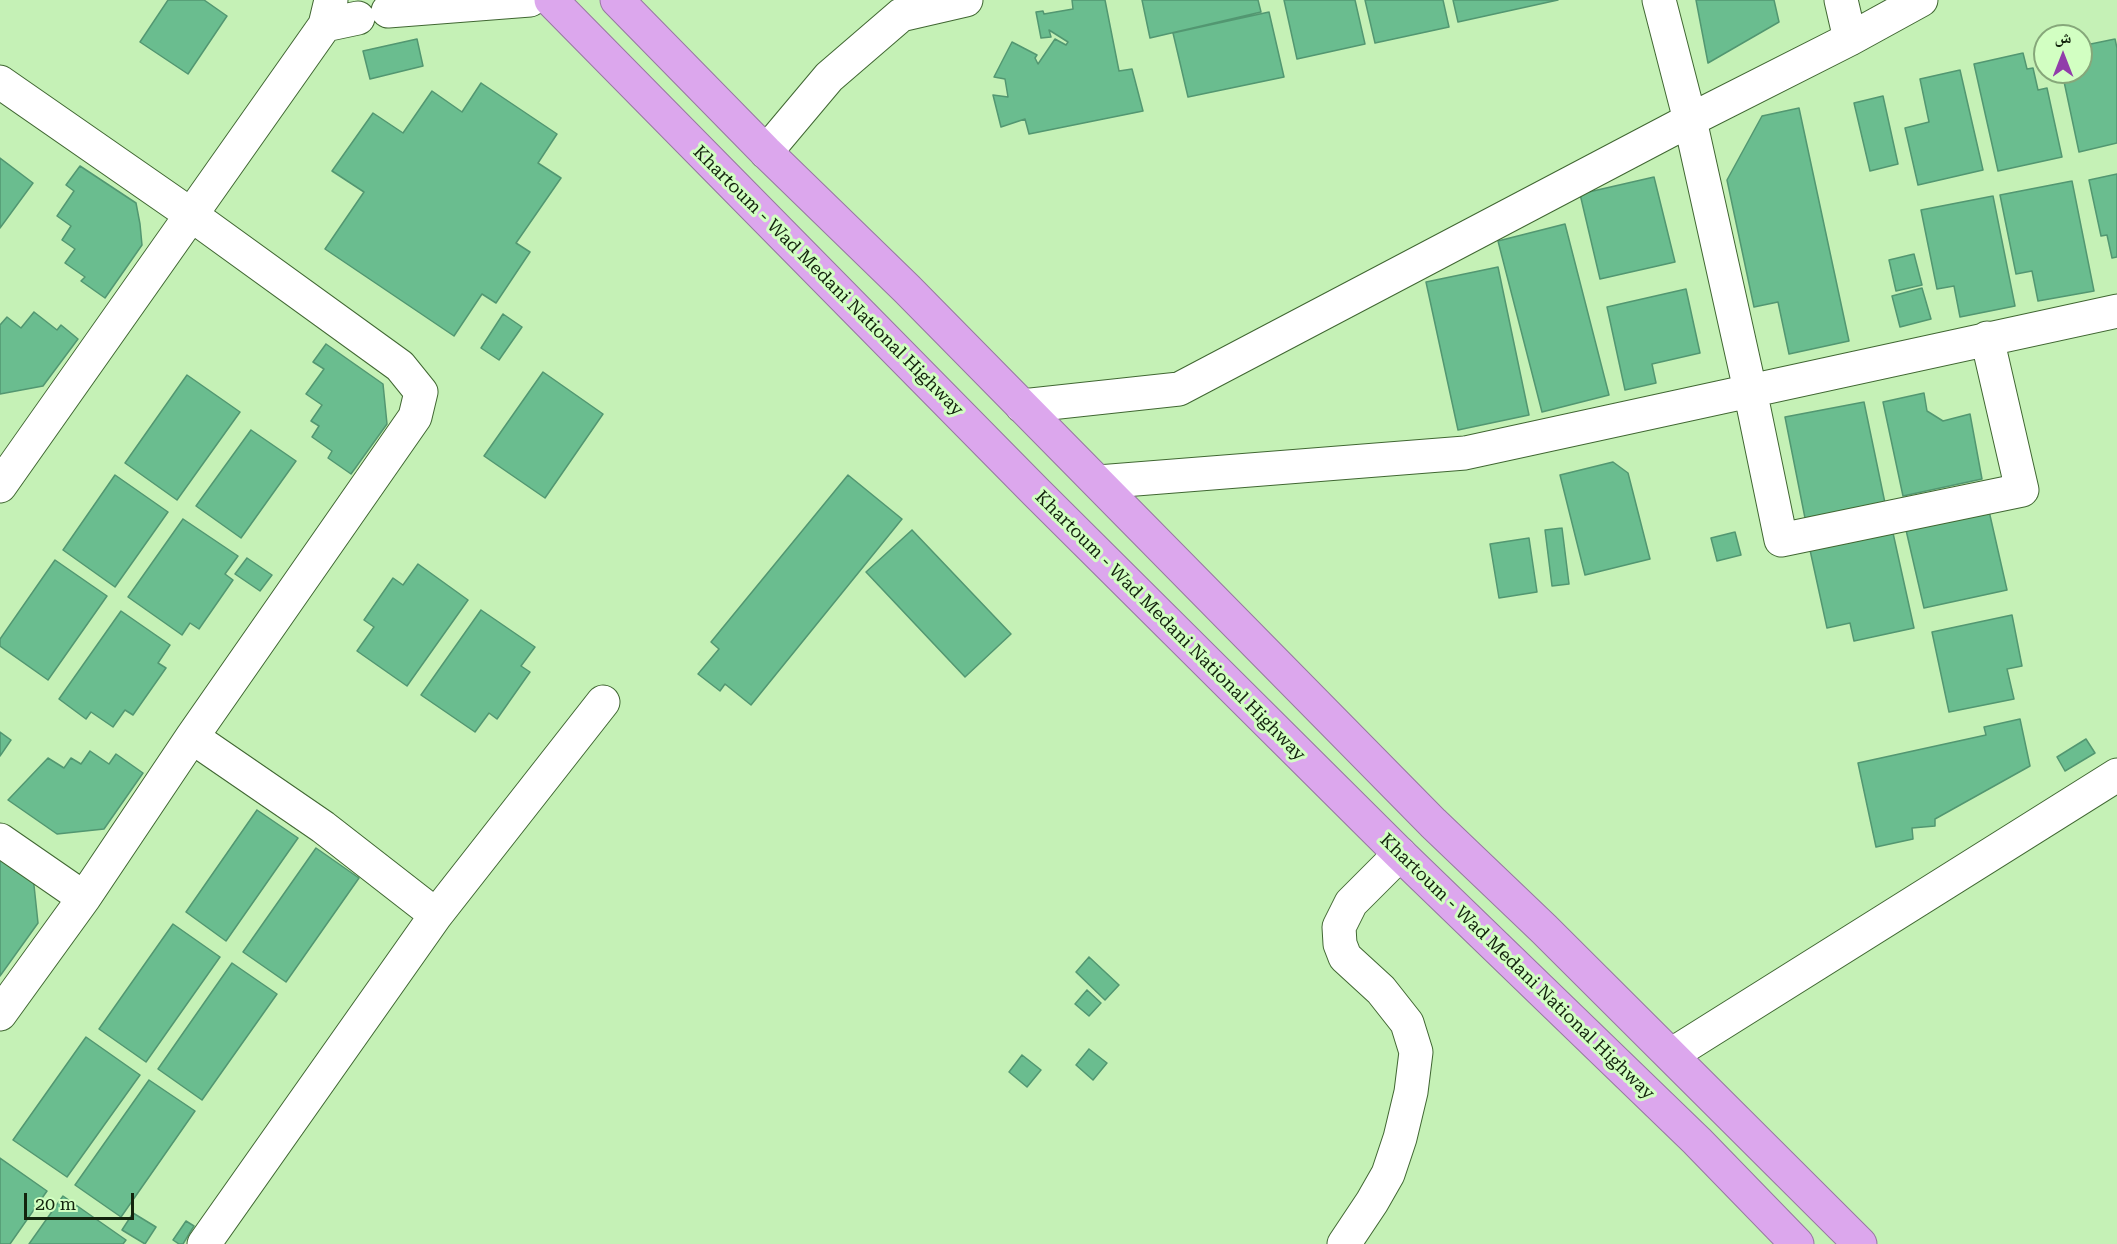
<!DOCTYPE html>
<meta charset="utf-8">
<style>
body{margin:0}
#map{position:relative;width:2117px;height:1244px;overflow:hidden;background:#c5f1b6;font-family:"Roboto Serif","Noto Naskh Arabic",serif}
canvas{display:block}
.north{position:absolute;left:2033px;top:24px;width:60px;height:60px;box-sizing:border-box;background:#d2ffc2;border:2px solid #86a77a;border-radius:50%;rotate:0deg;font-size:16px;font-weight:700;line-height:24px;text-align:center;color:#13240d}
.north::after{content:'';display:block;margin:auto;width:21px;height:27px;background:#913daa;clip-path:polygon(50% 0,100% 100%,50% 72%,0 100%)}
.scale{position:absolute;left:24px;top:1193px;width:110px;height:27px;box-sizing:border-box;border:3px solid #13240d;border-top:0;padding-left:8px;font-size:18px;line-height:21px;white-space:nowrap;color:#13240d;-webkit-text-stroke:4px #d2ffc2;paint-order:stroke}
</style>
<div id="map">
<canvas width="2117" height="1244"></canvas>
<div class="north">ش</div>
<div class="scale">20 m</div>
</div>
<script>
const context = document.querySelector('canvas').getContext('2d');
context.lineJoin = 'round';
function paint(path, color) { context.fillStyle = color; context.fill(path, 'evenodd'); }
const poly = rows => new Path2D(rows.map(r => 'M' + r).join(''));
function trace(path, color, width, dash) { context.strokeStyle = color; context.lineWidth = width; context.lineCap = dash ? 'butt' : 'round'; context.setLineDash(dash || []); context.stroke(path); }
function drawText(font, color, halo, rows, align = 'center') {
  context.font = font + ' "Roboto Serif",serif'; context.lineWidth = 6; context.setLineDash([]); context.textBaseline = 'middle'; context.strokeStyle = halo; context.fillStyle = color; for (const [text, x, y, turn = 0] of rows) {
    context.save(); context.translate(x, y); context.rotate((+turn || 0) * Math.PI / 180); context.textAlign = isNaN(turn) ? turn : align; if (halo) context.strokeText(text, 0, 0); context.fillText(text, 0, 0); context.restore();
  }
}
const building = poly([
 [168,0,204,0,227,16,188,74,140,42,168,0],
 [1072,0,1105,0,1119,71,1132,69,1143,111,1029,134,1025,119,1001,127,993,95,1008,97,1005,79,994,77,1012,42,1037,55,1035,58,1038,64,1055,39,1066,45,1068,42,1049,30,1051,37,1041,38,1036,12,1043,11,1044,14,1073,9,1072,0],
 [1142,0,1258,0,1261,12,1150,38,1142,0],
 [1284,0,1355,0,1365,44,1297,59,1284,0],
 [1365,0,1443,0,1449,27,1375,43,1365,0],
 [1453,0,1558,0,1458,22,1453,0],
 [1696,0,1774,0,1779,22,1708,63,1696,0],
 [1269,12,1284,77,1188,97,1173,33,1269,12],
 [417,39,423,66,370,79,363,51,417,39],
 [2115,39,2117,48,2117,143,2079,152,2062,72,2081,72,2081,46,2115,39],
 [2023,53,2027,69,2033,68,2038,90,2047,88,2062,157,1998,171,1974,64,2023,53],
 [1960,70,1983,170,1918,185,1905,128,1929,122,1920,79,1960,70],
 [481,83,557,134,538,163,561,178,516,243,530,252,496,303,482,294,454,336,325,249,364,192,332,171,373,113,403,133,432,91,462,112,481,83],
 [1883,96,1898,164,1870,171,1854,103,1883,96],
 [1799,108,1849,341,1789,354,1778,302,1754,307,1727,180,1762,116,1799,108],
 [0,158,33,183,0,228,0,158],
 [80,166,136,203,140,224,142,245,105,298,81,281,85,277,65,263,75,249,62,240,71,226,57,216,74,191,66,185,80,166],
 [2117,174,2117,257,2112,258,2107,235,2101,236,2089,180,2117,174],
 [1654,177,1675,262,1600,279,1580,194,1654,177],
 [2072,181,2094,291,2038,301,2032,271,2016,274,2000,195,2072,181],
 [1993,196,2015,306,1960,317,1954,286,1937,289,1921,210,1993,196],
 [1565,224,1609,395,1542,412,1498,241,1565,224],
 [1914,254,1922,285,1896,291,1889,260,1914,254],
 [1498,267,1529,415,1458,430,1426,282,1498,267],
 [1922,288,1931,319,1900,327,1892,296,1922,288],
 [1686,289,1700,353,1652,364,1656,383,1625,390,1607,307,1686,289],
 [34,312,57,330,61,325,78,339,43,386,0,394,0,325,7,317,21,328,34,312],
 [503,314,522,327,499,360,481,348,503,314],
 [326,344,383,384,387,424,351,474,328,458,332,451,312,437,319,426,311,421,322,405,306,394,324,369,313,362,326,344],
 [543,372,603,414,545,498,484,456,543,372],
 [187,375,240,412,177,500,125,463,187,375],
 [1924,393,1927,411,1943,421,1970,414,1982,479,1903,496,1883,402,1924,393],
 [1864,402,1885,503,1805,518,1785,417,1864,402],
 [251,430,296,461,241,538,196,506,251,430],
 [1613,462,1628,473,1650,559,1585,575,1560,475,1613,462],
 [115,475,168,512,115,587,63,550,115,475],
 [848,475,902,519,751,705,725,684,720,691,698,674,719,649,711,642,848,475],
 [1989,511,2007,590,1924,608,1906,530,1989,511],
 [183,519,238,556,225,574,233,580,199,629,190,623,182,635,128,597,183,519],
 [1562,528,1569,584,1552,586,1545,530,1562,528],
 [912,530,1011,634,965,677,866,572,912,530],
 [1735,532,1741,555,1717,561,1711,538,1735,532],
 [1893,533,1914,628,1854,641,1850,623,1827,628,1810,550,1893,533],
 [1529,538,1537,592,1499,598,1490,544,1529,538],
 [247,558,272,575,260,591,235,574,247,558],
 [55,560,107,596,48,680,0,646,0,639,55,560],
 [418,564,468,600,407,686,357,651,374,627,364,620,393,578,403,585,418,564],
 [481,610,535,647,521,666,530,672,497,719,489,713,475,732,421,695,481,610],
 [121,611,170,645,158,663,166,668,133,715,125,710,113,727,91,712,86,719,59,699,121,611],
 [2012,615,2022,666,2007,669,2014,699,1949,712,1932,632,2012,615],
 [2020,719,2030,766,1935,819,1935,826,1912,828,1913,839,1876,847,1858,763,1986,735,1984,727,2020,719],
 [0,732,11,740,0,756,0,732],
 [2086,739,2095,753,2065,771,2057,757,2086,739],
 [90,751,109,764,116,754,143,773,104,829,57,834,8,800,48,758,64,768,71,758,81,764,90,751],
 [257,810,298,838,226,941,186,912,257,810],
 [316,848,359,878,286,982,243,952,316,848],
 [0,853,33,876,38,923,0,976,0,853],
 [173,924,220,957,146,1062,99,1029,173,924],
 [1089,957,1119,985,1105,1000,1076,972,1089,957],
 [232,963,277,994,202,1100,158,1069,232,963],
 [1087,990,1101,1003,1089,1016,1075,1004,1087,990],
 [86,1037,140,1075,67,1177,13,1140,86,1037],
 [1089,1049,1107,1063,1093,1080,1076,1065,1089,1049],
 [1022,1055,1041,1070,1027,1087,1009,1072,1022,1055],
 [149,1080,195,1111,121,1217,75,1185,149,1080],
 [0,1158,47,1191,10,1244,0,1244,0,1158],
 [63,1196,126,1240,123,1244,29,1244,63,1196],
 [133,1213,156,1227,145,1244,122,1230,133,1213],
 [186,1221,194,1226,183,1244,179,1244,173,1240,186,1221]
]);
paint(building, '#6abd8f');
trace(building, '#529771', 1.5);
const minor = poly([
 [1659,0,1690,120,1750,390,1781,540,2022,490,1987,338],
 [1841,0,1850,39],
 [388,11,530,0],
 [325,25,358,18],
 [0,82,190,214,400,366,421,392,415,417,192,737,84,898,0,1014],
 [766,152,829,77,901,15,966,0],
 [1022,406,1179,389,1690,120,1850,39,1921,0],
 [1098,482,1465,453,2117,311],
 [0,486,325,25,331,0],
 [192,737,323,827,436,915],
 [0,840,84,898],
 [1671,1055,2117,775],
 [204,1244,436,915,603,702],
 [1344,1244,1372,1202,1388,1174,1400,1138,1411,1092,1416,1052,1407,1023,1381,990,1345,957,1340,944,1339,927,1351,903,1400,854]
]);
const highway = poly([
 [551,0,1036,492,1400,854,1697,1141,1797,1244],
 [617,0,766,152,907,289,1433,823,1544,929,1860,1244]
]);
trace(minor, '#406732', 35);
trace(highway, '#96799f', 35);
trace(minor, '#fff', 33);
trace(highway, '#dca7ed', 33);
drawText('18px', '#13240d', '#d2ffc2', [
 ["Khartoum - Wad Medani National Highway",828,281,45],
 ["Khartoum - Wad Medani National Highway",1170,626,45],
 ["Khartoum - Wad Medani National Highway",1517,967,44]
]);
</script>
